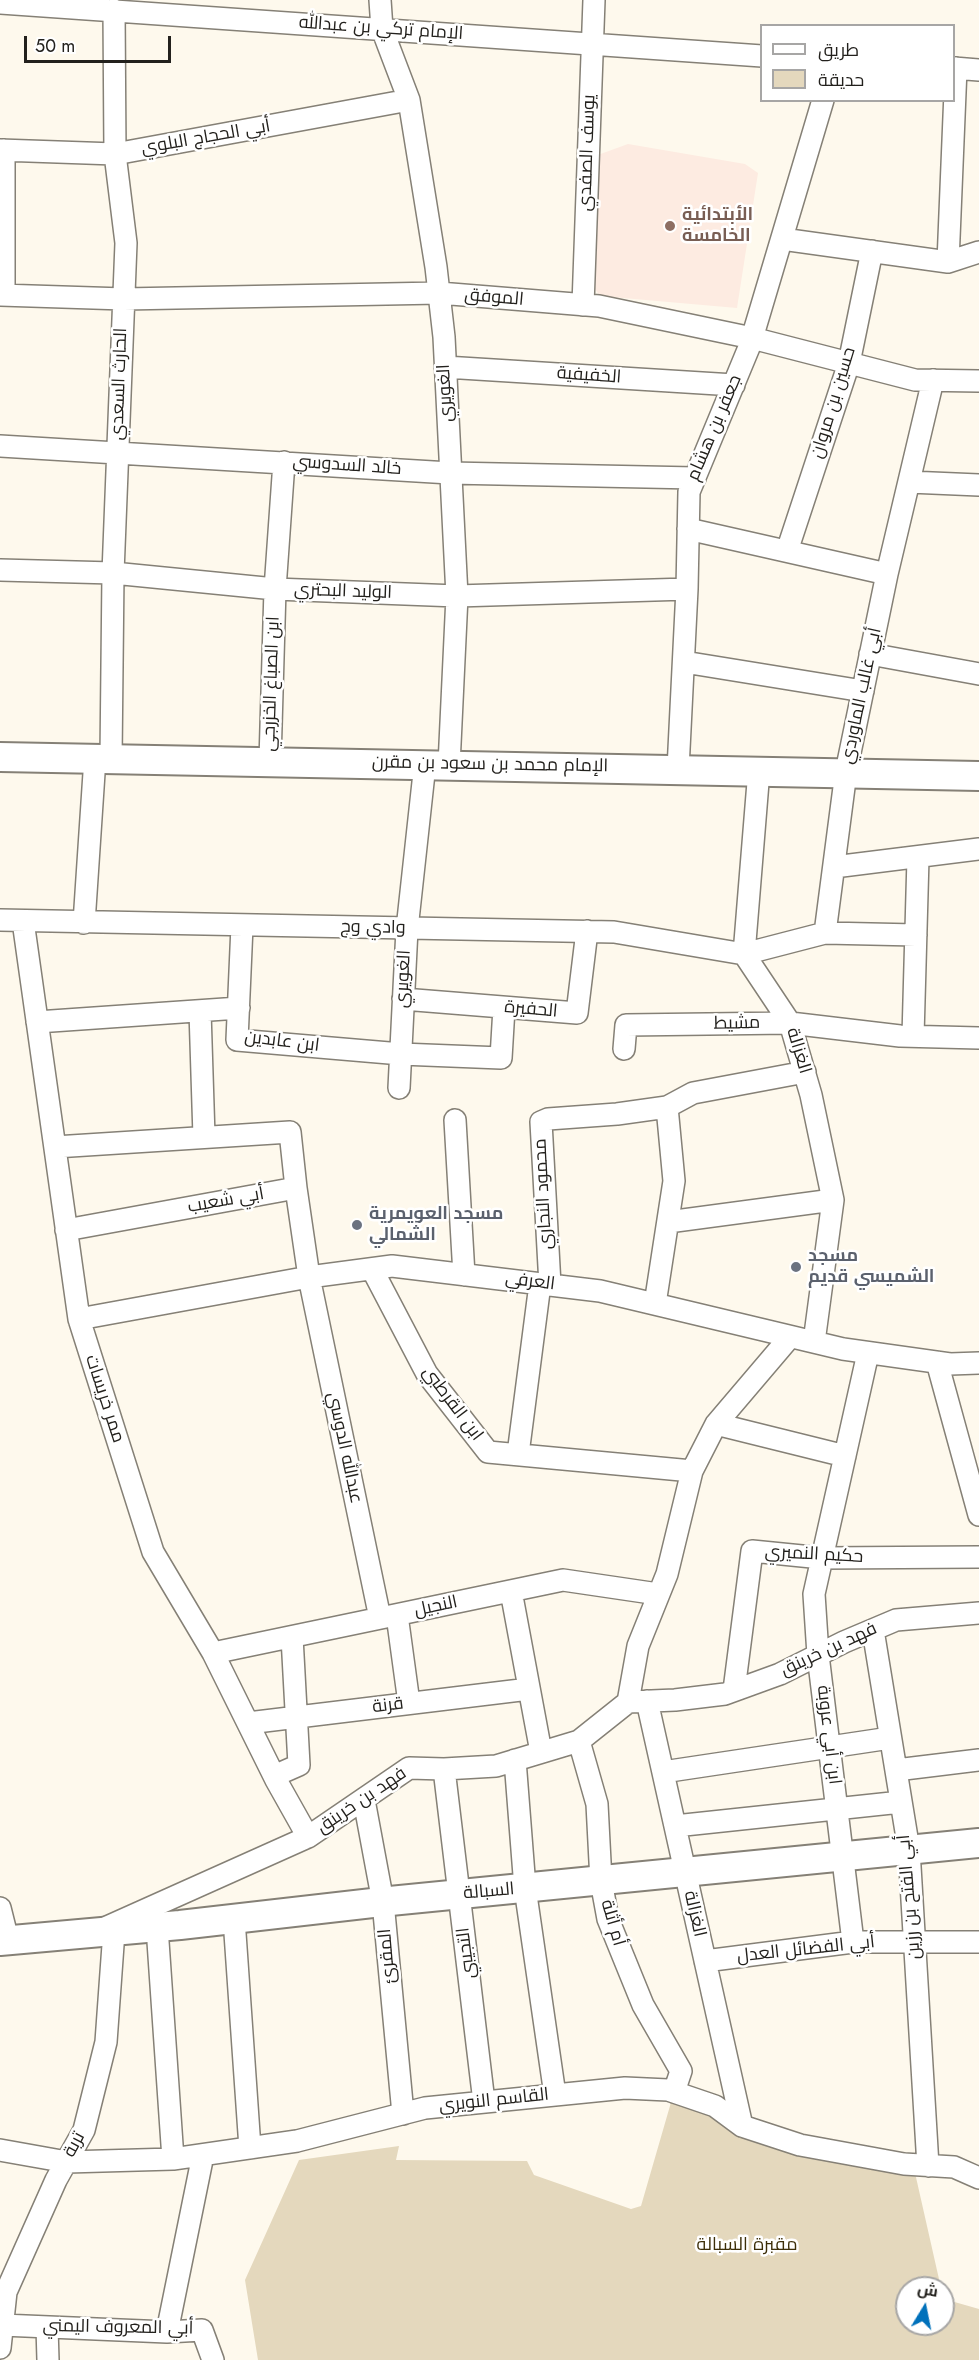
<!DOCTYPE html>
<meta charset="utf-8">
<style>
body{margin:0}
#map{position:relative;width:979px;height:2360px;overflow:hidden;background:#fef9ed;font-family:Jost,Cairo,sans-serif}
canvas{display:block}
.legend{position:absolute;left:760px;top:24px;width:195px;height:78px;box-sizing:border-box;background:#fff;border:2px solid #a7a6a5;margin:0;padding:8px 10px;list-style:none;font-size:18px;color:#23211d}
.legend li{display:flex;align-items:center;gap:12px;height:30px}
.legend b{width:30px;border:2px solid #a7a6a5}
.north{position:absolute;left:895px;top:2276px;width:60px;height:60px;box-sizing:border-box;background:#fff;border:2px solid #a7a6a5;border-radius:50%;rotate:10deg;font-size:16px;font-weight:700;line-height:24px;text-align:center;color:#23211d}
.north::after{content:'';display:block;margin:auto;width:21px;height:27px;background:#0071bb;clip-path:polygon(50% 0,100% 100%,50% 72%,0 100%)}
.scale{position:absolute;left:24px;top:36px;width:147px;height:27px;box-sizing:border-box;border:3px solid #23211d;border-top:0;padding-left:8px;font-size:18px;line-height:21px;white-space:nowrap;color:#23211d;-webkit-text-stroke:4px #fff;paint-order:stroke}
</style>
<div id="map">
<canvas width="979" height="2360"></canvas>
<ul class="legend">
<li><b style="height:8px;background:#fff"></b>طريق</li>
<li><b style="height:16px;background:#e4d8bd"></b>حديقة</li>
</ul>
<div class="north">ش</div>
<div class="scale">50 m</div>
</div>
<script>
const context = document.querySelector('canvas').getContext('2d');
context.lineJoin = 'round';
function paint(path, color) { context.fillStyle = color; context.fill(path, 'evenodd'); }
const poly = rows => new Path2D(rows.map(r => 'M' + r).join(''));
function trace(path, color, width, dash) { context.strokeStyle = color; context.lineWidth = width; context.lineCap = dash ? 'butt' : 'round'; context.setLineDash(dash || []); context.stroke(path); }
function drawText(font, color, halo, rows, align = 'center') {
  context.font = font + ' Jost,Cairo,sans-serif'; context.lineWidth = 5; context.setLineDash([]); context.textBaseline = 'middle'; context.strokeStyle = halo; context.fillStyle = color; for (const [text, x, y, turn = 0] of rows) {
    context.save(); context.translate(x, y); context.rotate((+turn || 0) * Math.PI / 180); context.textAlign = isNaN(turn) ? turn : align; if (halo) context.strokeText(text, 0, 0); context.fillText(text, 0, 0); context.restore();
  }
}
paint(poly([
 [628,144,745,164,758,173,737,308,600,296,587,278,595,156]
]), '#fdebe1');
paint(poly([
 [674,2092,742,2126,913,2164,941,2288,907,2288,907,2324,943,2324,943,2297,944,2299,979,2309,979,2360,258,2360,245,2280,299,2160,399,2146,396,2160,527,2161,534,2175,631,2209,641,2206]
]), '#e4d8bd');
const street = poly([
 [380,0,382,29,409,100,436,267,444,337,457,596,449,765],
 [0,3,762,56],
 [954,68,979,70],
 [0,150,115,154,409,100],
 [4,150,4,295],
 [782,239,948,262,979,252],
 [948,262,956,68],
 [0,295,124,299,439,293,599,306,752,338,915,380,979,381],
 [583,305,594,0],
 [445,367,734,385],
 [0,446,450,473,695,478],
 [909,482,979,485],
 [688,529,887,574],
 [787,551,849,363,872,251],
 [0,570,113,573,275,589,457,596,687,589],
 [870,654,979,674],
 [684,662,863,691],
 [111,758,113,573,126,243,115,154,114,10],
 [270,761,275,589,284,462],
 [678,769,687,589,689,492,750,345,823,100],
 [759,770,744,954,790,1023,811,1095,833,1200,814,1342],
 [834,867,979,849],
 [0,920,614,932,744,954,825,933,846,772,887,574,933,380],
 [23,921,79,1319,153,1552,213,1653,276,1780,308,1837],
 [84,923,95,758],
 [242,926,237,1040,401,1054,501,1058,504,1008],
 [825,933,916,935],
 [403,999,577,1013,587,931],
 [200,1011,204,1137],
 [37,1022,239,1008],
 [913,1036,918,858],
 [624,1049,626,1025,790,1023,900,1036,979,1038],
 [399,1088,407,929,425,764],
 [455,1120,464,1275],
 [55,1147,290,1132,296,1188],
 [668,1222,833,1200],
 [66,1230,296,1188,309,1277,380,1618],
 [372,1269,427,1374,488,1452,692,1471],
 [550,1285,541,1122,548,1119,617,1114,667,1107,693,1093,805,1072],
 [655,1304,674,1181,667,1107],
 [79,1319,309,1277,392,1266,600,1291,843,1349,950,1364,979,1363],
 [937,1362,979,1515],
 [716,1424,845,1456],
 [518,1454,540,1284],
 [511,1591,541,1752],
 [397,1615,409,1703],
 [873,1630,909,1850,928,2166],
 [213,1653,563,1580,658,1594],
 [734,1690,752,1551,822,1558,979,1557],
 [647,1701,742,2126],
 [628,1702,638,1646,667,1574,692,1471,716,1424,790,1337],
 [248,1723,529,1689],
 [579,1741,597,1804,601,1881,608,1919,643,2005,681,2071,674,2092],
 [515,1760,525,1888,555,2095],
 [444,1769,484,2102],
 [896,1770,979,1760],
 [663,1772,890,1738],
 [274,1776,299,1765,292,1637],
 [364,1800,383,1902,403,2114],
 [675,1826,901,1802],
 [0,1908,8,1940],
 [234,1919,250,2148],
 [107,1927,308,1837,409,1768,444,1769,496,1766,579,1741,628,1702,675,1700,725,1694,780,1674,844,1642,896,1620,979,1613],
 [157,1927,173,2159],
 [853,1942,818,1655,814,1594,868,1353],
 [705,1961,853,1942,979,1942],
 [0,2150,67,2162,173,2159,297,2141,425,2108,625,2088,668,2090,715,2106,742,2126,800,2145,904,2164,954,2167,979,2178],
 [2,2325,167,2332,202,2330,213,2360],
 [47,2327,48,2360],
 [167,2332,203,2155],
 [0,2348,6,2292,56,2180,84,2130,106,2042,114,1931]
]);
const secondary = poly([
 [0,757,979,776],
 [0,1941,180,1925,390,1901,979,1843]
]);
trace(street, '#858076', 24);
trace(secondary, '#858076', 32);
trace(street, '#fff', 21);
trace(secondary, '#fff', 28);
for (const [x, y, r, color] of [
 [670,226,6,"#8d6e63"],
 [357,1225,6,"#6b7280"],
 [796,1267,6,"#6b7280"]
]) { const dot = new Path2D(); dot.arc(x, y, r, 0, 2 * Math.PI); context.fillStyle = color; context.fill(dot); trace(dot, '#fff', 2); }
drawText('18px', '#23211d', '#fff', [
 ["الإمام تركي بن عبدالله",381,29,4],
 ["أبي الحجاج البلوي",206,138,-10],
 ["يوسف الصفدي",588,153,-88],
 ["الموفق",494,298,5],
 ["الخفيفية",589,376,4],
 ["الحارث السعدي",120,384,-88],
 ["الغويري",446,393,-93],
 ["حسين بن مروان",834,403,-73],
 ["جعفر بن هشام",715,428,-67],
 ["خالد السدوسي",347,466,4],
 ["الوليد البحتري",343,592,2],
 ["ابن الصباغ الخزرجي",272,684,-88],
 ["أبي غالب الماوردي",862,696,-78],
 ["الإمام محمد بن سعود بن مقرن",490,765,1],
 ["وادي وج",373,928,1],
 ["الغويري",404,979,-87],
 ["الحفيرة",531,1010,5],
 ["مشيط",737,1024,-1],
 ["ابن عابدين",282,1042,7],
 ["الغزالة",798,1051,73],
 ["محمود النجاري",544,1194,-93],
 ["أبي شعيب",226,1201,-10],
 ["العرفي",530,1282,7],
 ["ممر خريسات",104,1399,72],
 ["ابن القرطبي",452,1404,53],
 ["عبدالله الدوسي",344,1448,78],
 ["حكيم النميري",814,1555,3],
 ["النجيل",436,1607,-12],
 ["فهد بن خرينق",829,1650,-25],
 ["قرنة",388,1706,-7],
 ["ابن أبي عروبة",828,1735,83],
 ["فهد بن خرينق",362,1801,-34],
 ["السبالة",489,1892,-5],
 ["أبي الفتح بن رزين",910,1897,-95],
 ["الغزالة",694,1914,77],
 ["أم أثلة",612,1923,74],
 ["أبي الفضائل العدل",806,1950,-6],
 ["التجيبي",467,1953,-97],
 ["المقرئ",388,1956,-95],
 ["القاسم النويري",494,2101,-6],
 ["تربة",75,2145,-62],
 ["أبي المعروف اليمني",118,2328,1]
]);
drawText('bold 18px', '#785e54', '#fff', [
 ["الأبتدائية",682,216],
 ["الخامسة",682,237]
], 'left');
drawText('bold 18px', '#5b616d', '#fff', [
 ["مسجد العويمرية",369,1215],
 ["الشمالي",369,1236],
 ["مسجد",808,1257],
 ["الشميسي قديم",808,1278]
], 'left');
drawText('18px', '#3c2e08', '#fff', [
 ["مقبرة السبالة",747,2246]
]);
</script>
